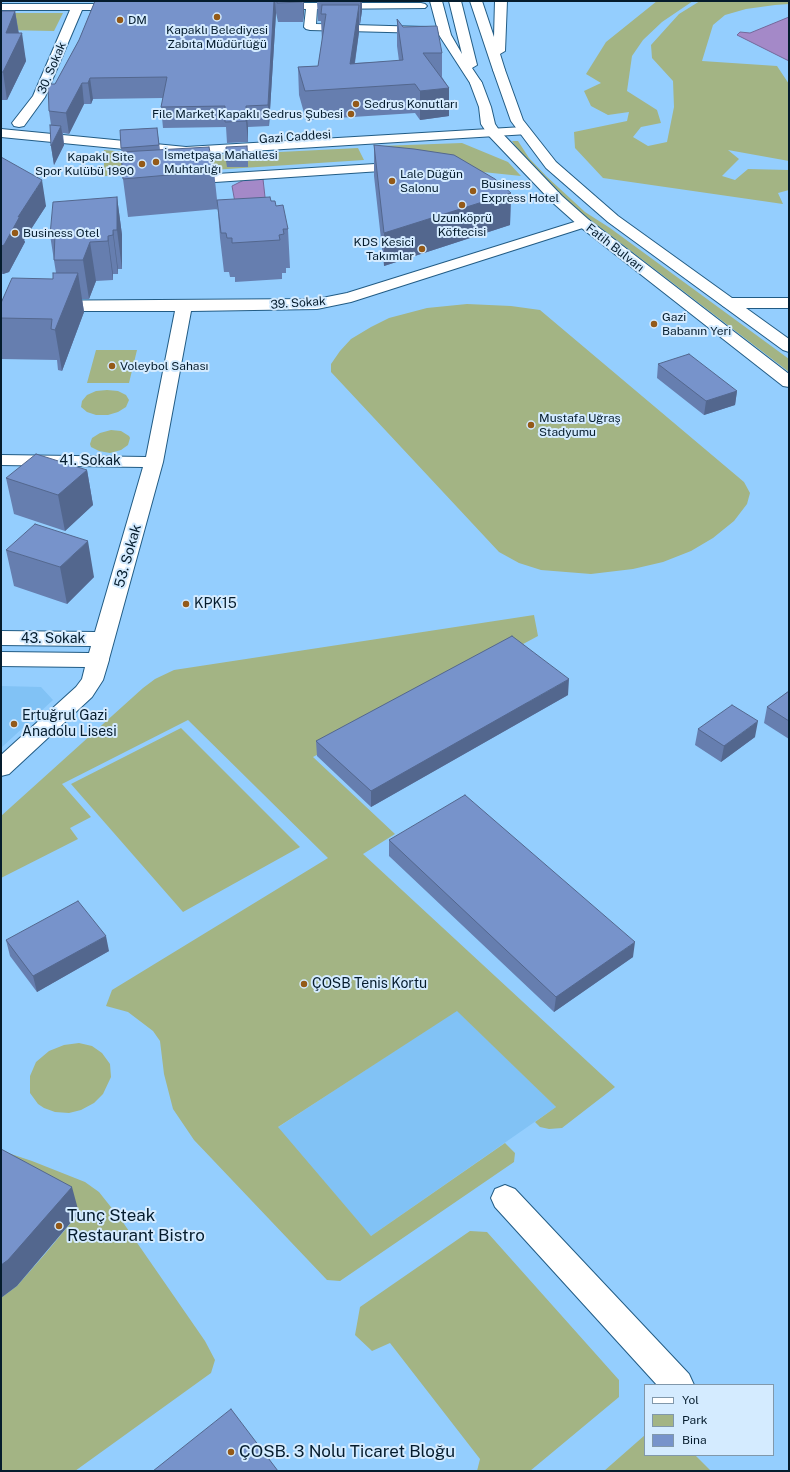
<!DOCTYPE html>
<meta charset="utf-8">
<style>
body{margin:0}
#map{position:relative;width:790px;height:1472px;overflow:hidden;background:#94cefe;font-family:"Public Sans",sans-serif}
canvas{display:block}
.frame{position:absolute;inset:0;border:2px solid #051c2d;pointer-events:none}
.legend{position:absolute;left:644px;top:1384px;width:130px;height:72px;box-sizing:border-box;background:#d4ebff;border:1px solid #8198ab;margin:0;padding:5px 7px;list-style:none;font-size:12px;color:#051c2d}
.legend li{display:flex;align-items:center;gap:8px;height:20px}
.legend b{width:20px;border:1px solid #8198ab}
</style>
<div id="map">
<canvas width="790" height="1472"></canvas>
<div class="frame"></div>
<ul class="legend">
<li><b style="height:5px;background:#fff"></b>Yol</li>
<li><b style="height:11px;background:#a3b484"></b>Park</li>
<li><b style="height:11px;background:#7793cb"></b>Bina</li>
</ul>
</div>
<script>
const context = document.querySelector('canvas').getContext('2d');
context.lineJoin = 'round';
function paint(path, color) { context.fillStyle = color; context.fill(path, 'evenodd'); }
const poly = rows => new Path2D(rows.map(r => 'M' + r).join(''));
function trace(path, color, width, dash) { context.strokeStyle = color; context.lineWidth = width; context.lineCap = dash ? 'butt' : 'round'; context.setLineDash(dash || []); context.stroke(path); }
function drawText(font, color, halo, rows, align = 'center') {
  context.font = font + ' "Public Sans",sans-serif'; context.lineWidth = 4; context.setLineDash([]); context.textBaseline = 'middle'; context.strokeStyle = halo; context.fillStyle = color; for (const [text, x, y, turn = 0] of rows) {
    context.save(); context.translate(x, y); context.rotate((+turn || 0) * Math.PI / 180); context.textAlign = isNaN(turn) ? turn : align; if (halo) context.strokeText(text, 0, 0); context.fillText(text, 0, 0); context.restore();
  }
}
paint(poly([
 [1,686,41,687,53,700,1,748],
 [457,1010,556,1107,371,1236,277,1128]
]), '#81c2f5');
paint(poly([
 [657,1,693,1,662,22,643,40,632,56,627,91,657,110,661,123,641,127,633,137,648,146,667,142,674,107,673,81,652,58,651,45,679,14,700,1,789,1,789,4,775,5,746,9,725,15,713,25,702,61,777,66,789,84,789,161,728,150,739,159,722,176,735,180,748,169,789,170,789,190,778,193,783,204,603,178,575,148,574,132,627,121,629,112,608,115,591,106,584,91,601,83,586,74,606,42],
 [1,13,63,13,54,31,1,30],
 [512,141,518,141,529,158,546,176,585,212,610,228,789,359,789,372,567,202,524,159],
 [462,143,508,162,521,176,473,171,379,146],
 [358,148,364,160,121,176,104,176,104,150,182,157],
 [467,304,511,306,540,310,744,482,750,493,747,504,734,521,713,538,691,551,663,562,633,569,591,574,541,570,519,563,499,552,331,372,331,364,340,351,351,339,371,327,389,318,427,308],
 [96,350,137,350,129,383,87,383],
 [107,390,118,391,126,395,129,400,126,407,118,412,108,415,96,415,87,412,81,407,82,401,87,395,96,391],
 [111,430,121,431,129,436,130,438,128,445,121,450,110,453,99,451,91,447,90,444,92,438,100,433],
 [534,615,538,636,313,757,395,834,363,854,615,1087,562,1128,549,1129,540,1127,535,1122,556,1107,457,1011,278,1127,371,1236,505,1143,515,1153,514,1162,340,1281,327,1280,194,1140,173,1109,164,1074,160,1041,153,1031,128,1012,106,1006,112,990,328,858,188,720,62,784,91,817,70,828,78,839,1,878,1,816,143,688,155,679,174,670],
 [181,728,300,847,183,912,71,784],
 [79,1043,92,1046,102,1053,110,1064,111,1077,103,1094,94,1103,81,1110,69,1113,55,1112,44,1108,38,1104,30,1093,30,1076,36,1062,49,1051,64,1045],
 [2,1151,32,1161,85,1182,99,1192,122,1221,205,1341,215,1360,211,1373,75,1471,1,1471,1,1298,17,1286,45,1254,79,1213],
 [470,1231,487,1232,619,1380,619,1397,530,1471,477,1471,480,1459,390,1343,372,1351,355,1335,360,1307],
 [645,1435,645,1455,695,1455,711,1471,604,1471]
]), '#a3b484');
const water = poly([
 [789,17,789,61,737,35,740,32,750,33,789,17],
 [263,179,266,206,236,208,232,186,244,180,263,179]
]);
paint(water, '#a489c8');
trace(water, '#74689a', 1);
const minor = poly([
 [274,3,421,3,425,4,427,6,425,8,317,9,316,24,426,27,430,28,432,30,430,32,426,33,310,30,306,29,304,27,306,9,270,8,268,6,270,4,274,3],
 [1,4,122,4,126,5,128,7,126,9,122,10,82,10,45,97,24,126,19,127,14,126,12,123,33,96,70,10,1,10,1,4],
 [391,163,396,164,398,167,396,170,185,184,180,183,178,180,180,177,185,176,391,163],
 [584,219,589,220,591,223,589,226,351,302,317,309,191,311,163,462,109,659,109,660,103,680,92,697,9,774,1,776,1,755,76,687,82,679,85,667,1,666,1,652,89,653,91,646,1,645,1,631,95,632,143,467,1,465,1,455,146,457,175,311,1,311,1,301,317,299,347,293,584,219],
 [729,298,789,298,789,308,729,308,723,306,721,303,723,300,729,298],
 [505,1185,515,1189,689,1374,694,1385,657,1385,495,1207,491,1198,495,1189,505,1185]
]);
const tertiary = poly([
 [523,127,528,128,530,131,528,134,186,155,1,137,1,129,186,147,523,127]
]);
const secondary = poly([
 [499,66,503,67,505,70,523,120,556,162,618,216,789,339,789,352,783,350,608,222,546,168,511,121,493,70,495,67,499,66],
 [476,79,480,80,482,83,491,107,495,124,499,130,562,196,589,220,789,374,789,387,783,386,579,226,552,202,489,136,481,124,479,107,470,83,472,80,476,79]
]);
const trunk = poly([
 [430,1,442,1,451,35,462,54,449,1,461,1,477,65,472,68,482,83,480,86,472,86,439,35,430,1],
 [470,1,482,1,494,37,495,1,507,1,505,51,500,54,505,70,503,73,499,74,495,73,493,70,470,1]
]);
trace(minor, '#225c85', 2);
trace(tertiary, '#225c85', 2);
trace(secondary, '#225c85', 2);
trace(trunk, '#225c85', 2);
paint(minor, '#fff');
paint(tertiary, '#fff');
paint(secondary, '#fff');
paint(trunk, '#fff');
paint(poly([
 [95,1,364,1,363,2,362,2,362,11,360,24,359,24,359,32,355,63,399,61,397,46,397,19,403,27,442,53,442,77,449,88,449,116,420,120,415,113,306,120,299,95,298,67,318,66,322,41,321,21,318,21,317,2,304,2,304,12,303,22,278,22,276,13,269,126,248,127,248,142,227,143,226,127,163,128,161,107,163,98,93,99,91,104,84,104,69,134,63,133,64,145,54,165,51,146,51,125,49,111,55,84,79,40],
 [1,11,15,11,19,33,26,61,7,100,1,100],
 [157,128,160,150,214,171,218,209,128,217,123,179,120,130],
 [374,145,511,193,510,225,384,266,374,176],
 [248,153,248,167,227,167,226,161],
 [1,157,46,206,24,240,25,242,9,272,3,274,1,274],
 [117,197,122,235,122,269,118,269,118,274,113,274,113,280,96,281,89,299,82,299,84,312,62,371,58,370,57,360,2,359,1,353,1,303,53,279,56,273,50,235],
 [217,200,271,201,276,206,288,229,290,268,286,268,286,273,282,273,282,279,235,282,235,277,230,277,229,272,224,272,220,238],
 [658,364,737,391,735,405,704,415,657,378],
 [87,470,93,505,65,531,14,514,6,478],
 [6,550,94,577,67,604,14,586],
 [789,691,789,739,764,723,767,707],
 [568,695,371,807,317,756,316,741],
 [698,729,755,737,721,762,695,745],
 [389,840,633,957,554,1012,389,856],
 [6,940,109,951,37,992,10,956]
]), '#667eaf');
paint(poly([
 [274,1,275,1,276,13,269,126,268,105],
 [303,1,304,1,304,12,303,22],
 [360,1,362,1,362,11,360,24],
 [359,5,359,32,351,88,350,64],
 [15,11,19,37,22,33,26,61,7,100,3,72,6,33],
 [90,78,93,99,91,104,88,83],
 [82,83,84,104,69,134,66,113],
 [449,88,449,116,420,120,420,91],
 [246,106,248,127,248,142,246,121],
 [61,126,64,145,54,165,51,146],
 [42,180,46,206,24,240,25,242,9,272,3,274,1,265,1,246,18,217],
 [511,193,510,225,384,266,384,233],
 [117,197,122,235,122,269,117,230],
 [113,230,118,269,118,274,113,235],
 [108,236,113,274,113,280,108,241],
 [90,242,96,281,89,299,83,260],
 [78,273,84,312,62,371,55,330],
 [737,391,735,405,704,415,706,401],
 [87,470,93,505,65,531,58,495],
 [88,541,94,577,67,604,60,567],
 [569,679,568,695,371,807,371,791],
 [758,721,755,737,721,762,724,746],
 [106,936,109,951,37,992,33,976],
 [635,942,633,957,554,1012,556,997],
 [72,1187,79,1213,17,1286,1,1298,1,1265]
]), '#53678e');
const building = poly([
 [95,1,274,1,268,105,246,106,246,121,225,122,225,106,161,107,167,77,90,78,88,83,82,83,66,113,49,111,48,84,55,84,79,40,95,1],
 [277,1,303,1,302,2,277,3,277,1],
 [322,5,359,5,350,64,403,60,397,19,403,27,437,26,442,53,423,53,449,88,420,91,415,84,305,91,298,67,318,66,326,14,321,14,322,5],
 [1,11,15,11,6,33,22,33,3,72,1,72,1,11],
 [50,125,61,126,51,146,50,125],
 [157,128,159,145,121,148,120,130,157,128],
 [374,145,414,149,454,155,495,179,511,193,384,233,374,145],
 [247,146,248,160,226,161,226,147,247,146],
 [209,147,214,171,123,179,121,152,209,147],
 [1,157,42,180,18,217,20,216,4,245,1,246,1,157],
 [117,197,117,230,113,230,113,235,108,236,108,241,90,242,83,260,54,260,55,234,50,235,53,202,117,197],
 [270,197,271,201,275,201,276,206,283,205,288,229,283,229,284,234,279,235,280,240,232,243,232,238,227,238,226,233,221,233,217,200,270,197],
 [53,273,78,273,55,330,51,329,52,319,1,318,1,303,12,278,53,279,53,273],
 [689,354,737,391,706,401,658,364,689,354],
 [36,454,87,470,58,495,6,478,36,454],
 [35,524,88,541,60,567,6,550,35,524],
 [512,636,569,679,371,791,316,741,512,636],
 [789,691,789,721,767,707,789,691],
 [732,705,758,721,724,746,698,729,732,705],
 [465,795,635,942,556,997,389,840,465,795],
 [78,901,106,936,33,976,6,940,78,901],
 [1,1149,72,1187,8,1260,1,1265,1,1149],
 [231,1409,278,1471,153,1471,231,1409]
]);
paint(building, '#7793cb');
trace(building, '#53678e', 1);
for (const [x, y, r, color] of [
 [217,17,4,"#945a18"],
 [120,20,4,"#945a18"],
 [356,104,4,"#945a18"],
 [351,114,4,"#945a18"],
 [156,162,4,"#945a18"],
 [142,164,4,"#945a18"],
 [392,181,4,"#945a18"],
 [473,191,4,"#945a18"],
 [462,205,4,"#945a18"],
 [15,233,4,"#945a18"],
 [422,249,4,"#945a18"],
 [654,324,4,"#945a18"],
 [112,366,4,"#945a18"],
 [531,425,4,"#945a18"],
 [186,604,4,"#945a18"],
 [14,724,4,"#945a18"],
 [304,984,4,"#945a18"],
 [59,1226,4,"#945a18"],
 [231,1452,4,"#945a18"]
]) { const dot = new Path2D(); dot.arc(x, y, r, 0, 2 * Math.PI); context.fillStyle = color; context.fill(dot); trace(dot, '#d4ebff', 1.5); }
drawText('12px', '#051c2d', '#d4ebff', [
 ["DM",128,20],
 ["Kapaklı Belediyesi",217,30,"center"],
 ["Zabıta Müdürlüğü",217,44,"center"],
 ["Sedrus Konutları",364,104],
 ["File Market Kapaklı Sedrus Şubesi",343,114,"right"],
 ["İsmetpaşa Mahallesi",164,155],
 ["Muhtarlığı",164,169],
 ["Kapaklı Site",134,157,"right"],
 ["Spor Kulübü 1990",134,171,"right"],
 ["Lale Düğün",400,174],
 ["Salonu",400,188],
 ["Business",481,184],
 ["Express Hotel",481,198],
 ["Uzunköprü",462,218,"center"],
 ["Köftecisi",462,232,"center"],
 ["Business Otel",23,233],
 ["KDS Kesici",414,242,"right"],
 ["Takımlar",414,256,"right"],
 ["Gazi",662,317],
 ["Babanın Yeri",662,331],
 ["Voleybol Sahası",120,366],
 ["Mustafa Uğraş",539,418],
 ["Stadyumu",539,432]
], 'left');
drawText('12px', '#051c2d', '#d4ebff', [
 ["30. Sokak",52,68,-67],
 ["Gazi Caddesi",295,137,-4],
 ["Fatih Bulvarı",615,248,38],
 ["39. Sokak",298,303,-4]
]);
drawText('14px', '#051c2d', '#d4ebff', [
 ["41. Sokak",90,461],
 ["53. Sokak",128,556,-74],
 ["43. Sokak",53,639]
]);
drawText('14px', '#051c2d', '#d4ebff', [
 ["KPK15",194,604],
 ["Ertuğrul Gazi",22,716],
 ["Anadolu Lisesi",22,732],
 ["ÇOSB Tenis Kortu",312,984]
], 'left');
drawText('17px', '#051c2d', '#d4ebff', [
 ["Tunç Steak",67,1216],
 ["Restaurant Bistro",67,1236],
 ["ÇOSB. 3 Nolu Ticaret Bloğu",239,1452]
], 'left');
</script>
